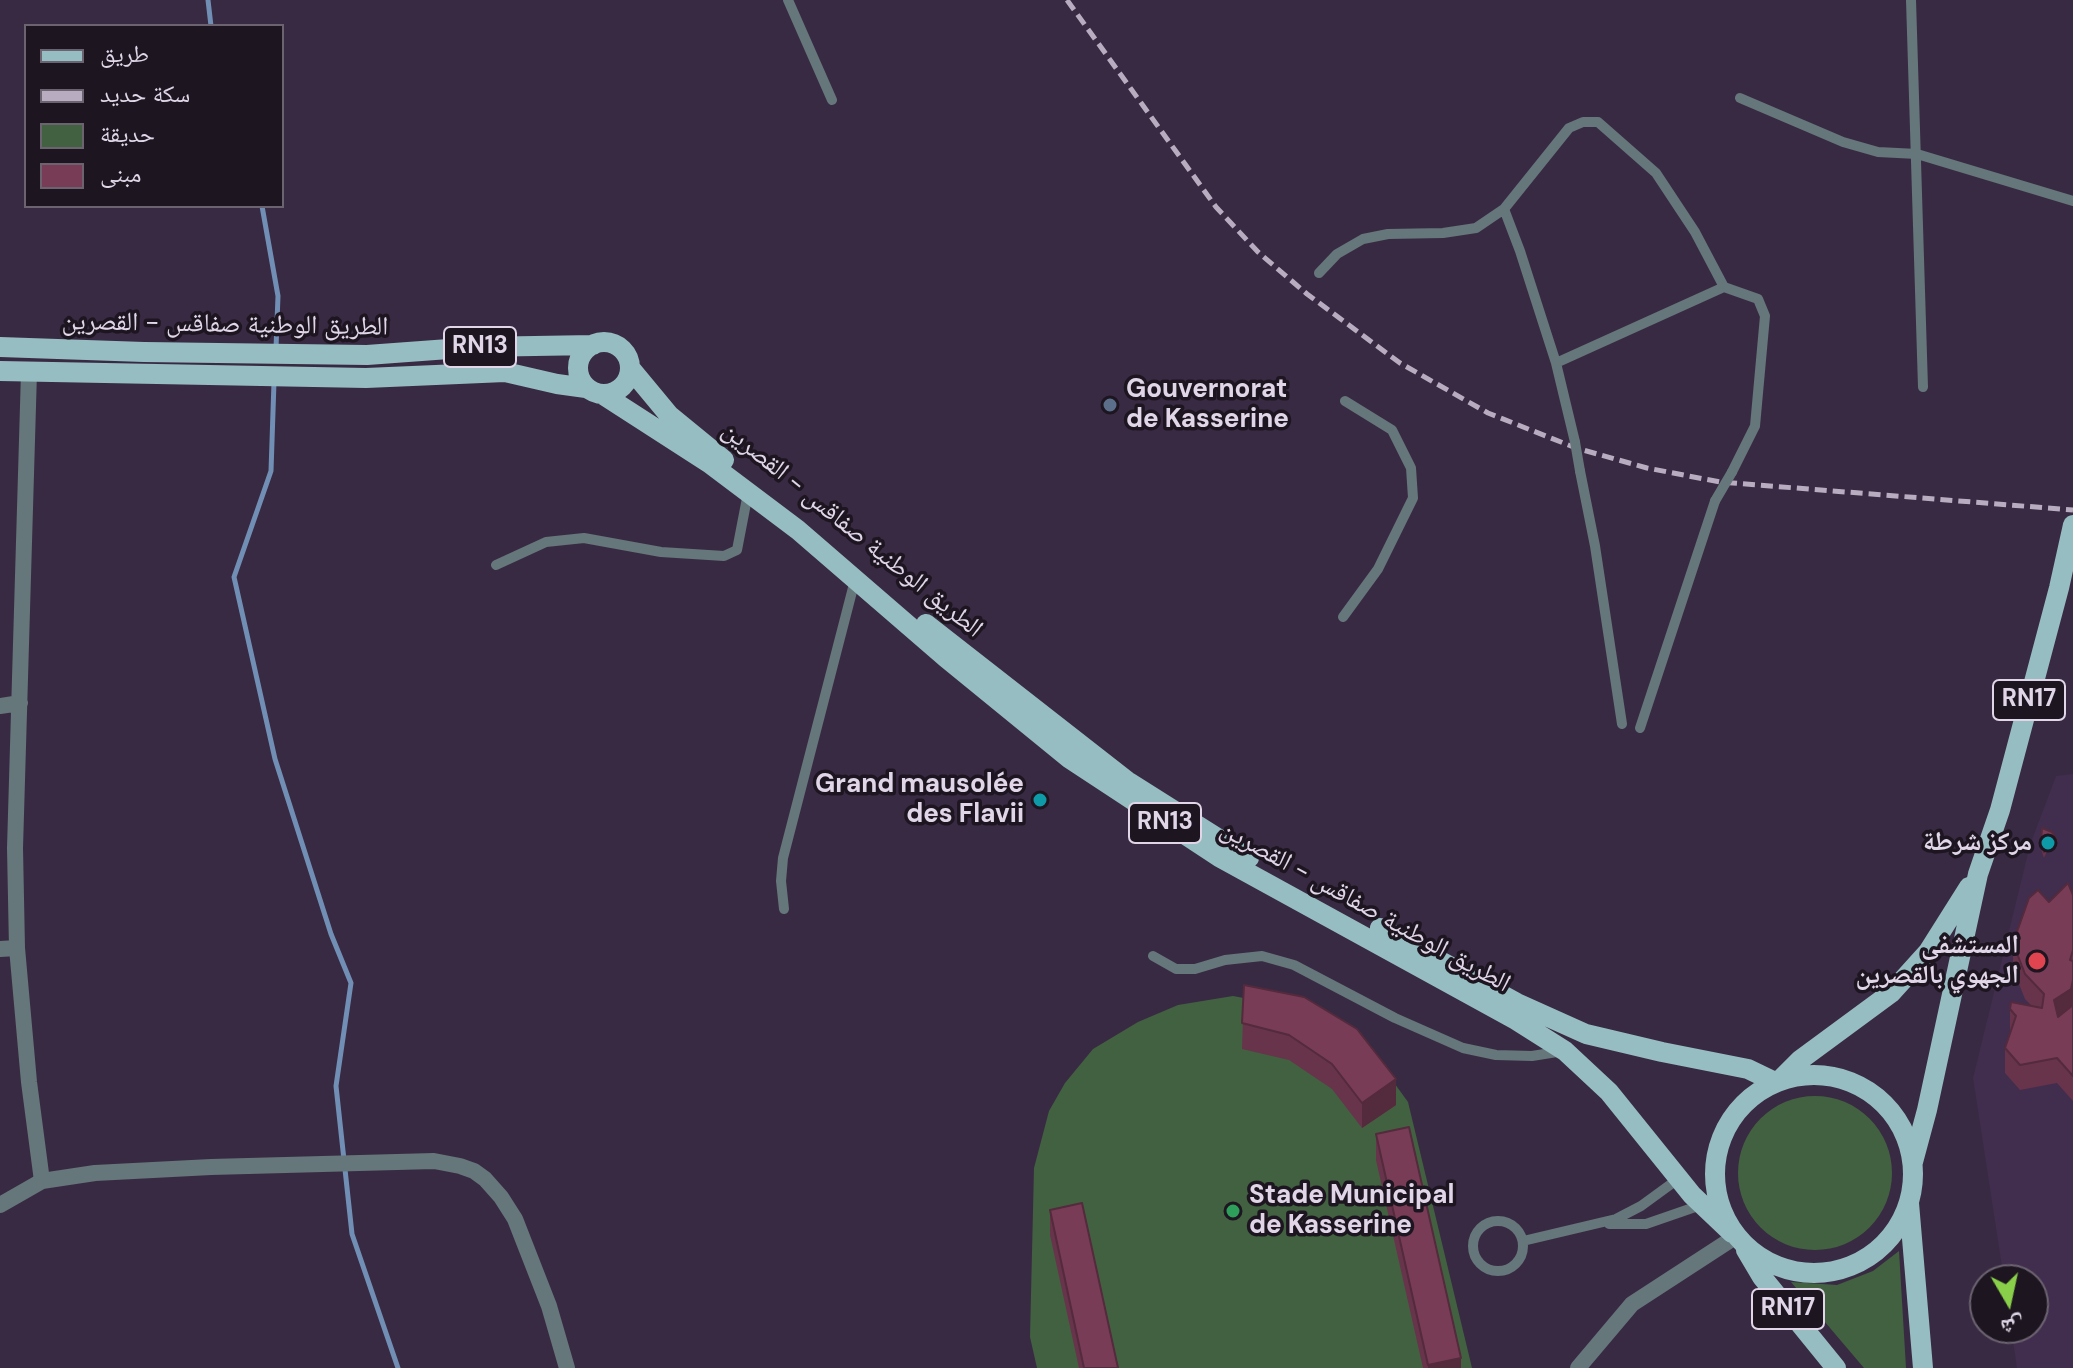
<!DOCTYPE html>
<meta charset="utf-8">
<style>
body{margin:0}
#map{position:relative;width:2073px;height:1368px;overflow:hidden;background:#392a43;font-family:"DM Sans","Noto Naskh Arabic",sans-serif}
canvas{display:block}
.legend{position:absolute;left:24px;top:24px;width:260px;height:184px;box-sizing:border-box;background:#1d1621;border:2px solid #6b6370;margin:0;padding:10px 14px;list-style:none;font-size:24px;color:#e0d6e7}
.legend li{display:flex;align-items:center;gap:16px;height:40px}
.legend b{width:40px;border:2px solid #6b6370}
.north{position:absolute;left:1969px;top:1264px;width:80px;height:80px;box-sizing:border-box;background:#1d1621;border:2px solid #6b6370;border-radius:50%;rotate:171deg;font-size:22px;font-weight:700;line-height:32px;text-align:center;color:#e0d6e7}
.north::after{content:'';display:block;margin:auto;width:28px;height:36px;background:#89cf49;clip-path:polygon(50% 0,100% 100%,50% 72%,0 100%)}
</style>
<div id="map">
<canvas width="2073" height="1368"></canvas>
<ul class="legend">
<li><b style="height:10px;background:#96bdc1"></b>طريق</li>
<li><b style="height:10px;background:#b8adc0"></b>سكة حديد</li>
<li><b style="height:22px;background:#426141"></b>حديقة</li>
<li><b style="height:22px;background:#783c57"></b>مبنى</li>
</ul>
<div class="north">ش</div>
</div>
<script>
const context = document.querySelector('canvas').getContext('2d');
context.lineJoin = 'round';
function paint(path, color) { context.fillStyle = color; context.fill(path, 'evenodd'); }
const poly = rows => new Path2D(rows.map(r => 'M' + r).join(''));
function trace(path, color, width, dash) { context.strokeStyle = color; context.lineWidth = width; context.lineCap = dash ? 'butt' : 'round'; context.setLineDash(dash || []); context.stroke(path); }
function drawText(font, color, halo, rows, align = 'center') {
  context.font = font + ' "DM Sans","Noto Naskh Arabic",sans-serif'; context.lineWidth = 7; context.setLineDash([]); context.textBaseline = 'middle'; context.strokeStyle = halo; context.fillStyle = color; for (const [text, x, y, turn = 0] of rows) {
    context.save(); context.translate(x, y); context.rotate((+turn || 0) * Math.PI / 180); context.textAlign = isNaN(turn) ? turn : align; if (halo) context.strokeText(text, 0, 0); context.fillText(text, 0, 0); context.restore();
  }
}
paint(poly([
 [2073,774,2073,1368,2017,1368,2011,1328,2033,1328,2033,1280,2004,1280,1973,1078,2030,845,2056,776]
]), '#412d4d');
paint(poly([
 [1233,996,1292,1007,1371,1051,1408,1102,1472,1368,1037,1368,1030,1337,1034,1168,1049,1111,1065,1083,1093,1049,1138,1022,1178,1005],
 '1738 1173a77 77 0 1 1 154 0a77 77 0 1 1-154 0Z',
 [1899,1251,1906,1368,1864,1368,1791,1282,1837,1285,1873,1271]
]), '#426141');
trace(poly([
 [208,0,211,26],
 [262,206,278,296,276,348],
 [274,382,271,471,234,577,275,759,331,934,351,983,336,1086,352,1234,398,1368]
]), '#718fb4', 5);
trace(poly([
 [788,0,832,100],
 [1911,0,1923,387],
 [1740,98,1843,142,1878,152,1917,154,2073,201],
 [1504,209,1520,251,1556,363,1575,442],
 [1319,273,1337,254,1363,239,1388,234,1443,233,1476,228,1504,209,1569,128,1583,122,1598,122,1656,173,1695,232,1724,287,1758,299,1765,316,1755,426,1732,472],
 [1556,363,1724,287],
 [1580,471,1595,546,1622,724],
 [496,565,546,542,584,538,661,552,724,556,737,550,748,493],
 [1343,617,1378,569,1413,498,1411,468,1392,430,1345,401],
 [1640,728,1715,501],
 [784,909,781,881,783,858,855,580],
 [1153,956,1176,969,1195,969,1225,960,1262,956,1294,965,1395,1018,1463,1048,1496,1055,1532,1056,1563,1051],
 '1473 1246a25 25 0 1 1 50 0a25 25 0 1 1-50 0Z',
 [1609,1224,1646,1224,1701,1205],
 [1523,1241,1616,1219,1641,1206,1678,1179]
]), '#65777a', 10);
trace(poly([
 [29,372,15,848,17,948,29,1082,42,1181],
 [0,706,20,703],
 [0,949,17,948],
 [1578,1368,1632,1304,1735,1237]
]), '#65777a', 16);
trace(poly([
 [0,1205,42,1181,95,1173,211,1167,434,1161,460,1166,474,1171,485,1179,501,1197,515,1219,549,1306,567,1368]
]), '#65777a', 16);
trace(poly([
 '578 368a26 26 0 1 1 52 0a26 26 0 1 1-52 0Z',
 [0,347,144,352,367,355,476,347,593,345],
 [630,368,669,415,724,460],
 [0,371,366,378,505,372,557,384,586,388],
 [602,394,709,463,798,530,945,657,1070,759,1219,857,1516,1020,1565,1051,1609,1092,1692,1195,1732,1233],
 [926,624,1127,781,1249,858],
 [1380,928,1517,1003,1586,1034,1662,1052,1748,1069,1775,1082],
 '1715 1174a99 99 0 1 1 198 0a99 99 0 1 1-198 0Z',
 [1781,1079,1800,1060,1891,993,1928,952,1969,887],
 [1913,1162,1927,1110,1978,874,2000,810,2059,588,2073,525],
 [1909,1203,1923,1368],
 [1746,1250,1762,1277,1836,1368]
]), '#96bdc1', 20);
trace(poly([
 [1067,0,1216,207,1258,252,1307,294,1400,363,1488,413,1576,448,1647,468,1720,482,2073,510]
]), '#b8adc0', 5, [12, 6]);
trace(poly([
 [1575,442,1580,471],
 [1715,501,1732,472]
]), '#65777a', 10);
paint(poly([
 [2057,841,2057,848,2048,849,2044,858,2041,849,2041,842],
 [2073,895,2073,1101,2057,1083,2020,1090,2005,1073,2005,1048,2010,1033,2010,1009,2032,1006,2025,999,2013,969,2013,943,2049,902],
 [1244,985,1396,1105,1362,1128,1332,1089,1289,1060,1242,1049],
 [1376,1134,1461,1368,1423,1368,1376,1160],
 [1050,1210,1118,1368,1079,1368,1050,1235]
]), '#67344b');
paint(poly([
 [2073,980,2073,1006,2054,1025,2054,1000],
 [1396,1079,1396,1105,1362,1128,1362,1103],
 [1461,1358,1461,1368,1428,1368,1428,1365]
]), '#542a3d');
const building = poly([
 [2042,828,2052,832,2057,841,2048,842,2044,852,2041,842,2042,828],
 [2068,883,2073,895,2073,950,2070,960,2073,961,2073,980,2071,989,2054,1000,2058,1017,2073,1005,2073,1076,2057,1058,2020,1065,2005,1048,2016,1016,2010,1009,2011,1002,2042,1008,2044,994,2025,974,2013,943,2029,898,2038,890,2049,902,2068,883],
 [1244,985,1304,997,1357,1029,1396,1079,1362,1103,1332,1064,1289,1035,1242,1023,1244,985],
 [1409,1127,1461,1358,1428,1365,1376,1134,1409,1127],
 [1082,1203,1118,1368,1084,1368,1050,1210,1082,1203]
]);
paint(building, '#783c57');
trace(building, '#542a3d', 2);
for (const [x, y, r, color] of [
 [1110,405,8,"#5c6f8a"],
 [1040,800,8,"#0f9aa8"],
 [2048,843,8,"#0f9aa8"],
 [2037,961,10,"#e0444e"],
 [1233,1211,8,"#2e9e5b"]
]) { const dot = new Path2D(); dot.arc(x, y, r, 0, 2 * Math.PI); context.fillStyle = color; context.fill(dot); trace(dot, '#1d1621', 3); }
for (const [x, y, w] of [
 [480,347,72],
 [2029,700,72],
 [1165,823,72],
 [1788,1309,72]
]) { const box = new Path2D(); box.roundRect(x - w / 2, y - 20, w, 40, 6); context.fillStyle = '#1d1621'; context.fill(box); trace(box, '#e0d6e7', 2); }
drawText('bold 24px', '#e0d6e7', null, [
 ["RN13",480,347],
 ["RN17",2029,700],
 ["RN13",1165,823],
 ["RN17",1788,1309]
]);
drawText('26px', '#e0d6e7', '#1d1621', [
 ["الطريق الوطنية صفاقس - القصرين",225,325,1],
 ["الطريق الوطنية صفاقس - القصرين",852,530,39],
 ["الطريق الوطنية صفاقس - القصرين",1365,907,29]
]);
drawText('bold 26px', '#e0d6e7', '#1d1621', [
 ["Gouvernorat",1126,390,"left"],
 ["de Kasserine",1126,420,"left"],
 ["Grand mausolée",1024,785],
 ["des Flavii",1024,815],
 ["مركز شرطة",2032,843],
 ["المستشفى",2019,946],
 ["الجهوي بالقصرين",2019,976],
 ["Stade Municipal",1249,1196,"left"],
 ["de Kasserine",1249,1226,"left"]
], 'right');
</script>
